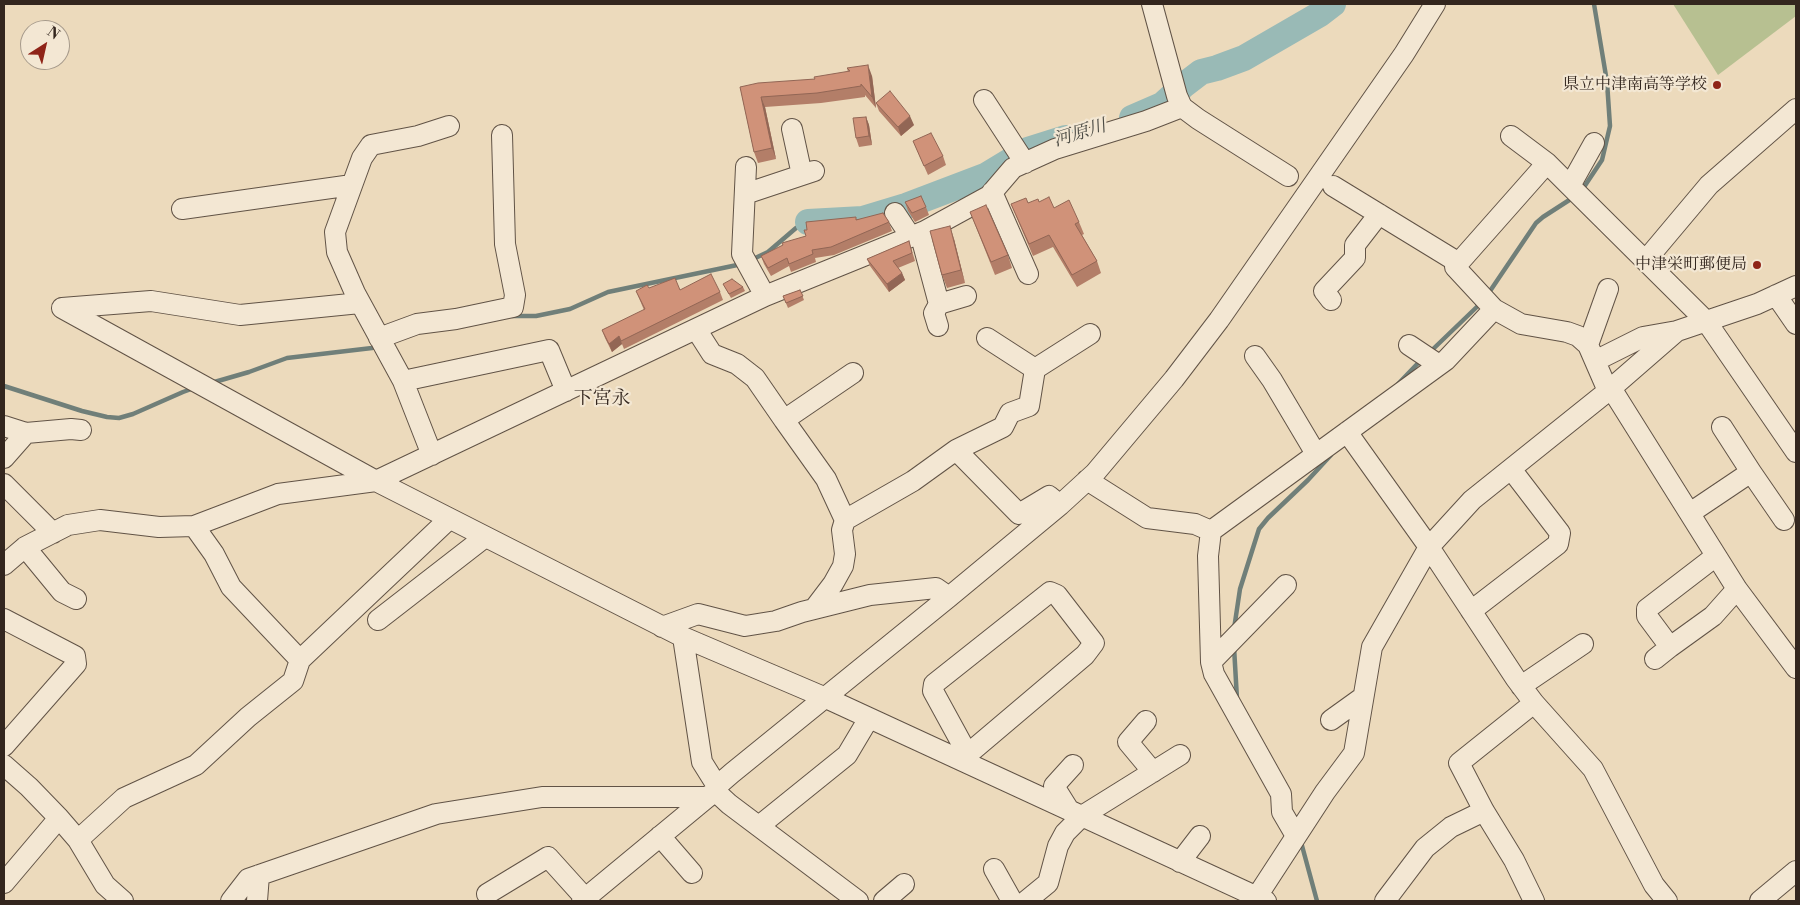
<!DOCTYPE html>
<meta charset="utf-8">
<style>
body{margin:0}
#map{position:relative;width:1800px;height:905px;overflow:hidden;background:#ecdabc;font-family:"Libre Bodoni",serif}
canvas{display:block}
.frame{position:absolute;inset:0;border:5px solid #33261e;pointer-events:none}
.north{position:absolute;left:20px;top:20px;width:50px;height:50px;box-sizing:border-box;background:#f3e7d3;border:1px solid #a69a8b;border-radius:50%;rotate:35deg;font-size:14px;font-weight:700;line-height:20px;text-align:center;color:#33261e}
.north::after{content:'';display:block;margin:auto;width:18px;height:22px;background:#8f2418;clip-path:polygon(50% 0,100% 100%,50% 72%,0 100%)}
</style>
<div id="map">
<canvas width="1800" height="905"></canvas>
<div class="frame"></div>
<div class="north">N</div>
</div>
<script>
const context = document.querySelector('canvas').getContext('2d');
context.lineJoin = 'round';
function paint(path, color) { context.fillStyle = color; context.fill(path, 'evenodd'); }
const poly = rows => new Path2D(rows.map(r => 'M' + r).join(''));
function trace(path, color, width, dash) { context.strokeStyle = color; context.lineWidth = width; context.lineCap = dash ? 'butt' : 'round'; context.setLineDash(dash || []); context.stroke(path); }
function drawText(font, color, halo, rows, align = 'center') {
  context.font = font + ' "Libre Bodoni","Noto Serif JP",serif'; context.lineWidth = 4.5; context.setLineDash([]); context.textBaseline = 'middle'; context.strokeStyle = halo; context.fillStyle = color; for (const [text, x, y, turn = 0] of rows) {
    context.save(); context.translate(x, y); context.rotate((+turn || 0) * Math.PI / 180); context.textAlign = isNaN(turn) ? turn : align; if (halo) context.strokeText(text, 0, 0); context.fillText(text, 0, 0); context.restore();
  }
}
paint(poly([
 [1673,4,1796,4,1796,16,1718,75]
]), '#b7c091');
trace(poly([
 [1582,190,1602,160,1610,126,1607,82,1594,4],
 [751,260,768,252,796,228,808,222],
 [1488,294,1536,223,1543,217,1574,197],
 [512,316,536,316,570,309,608,292,742,264],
 [1430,352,1482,302],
 [211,383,249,372,287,358,372,348,379,346],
 [1398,384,1422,359],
 [4,386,82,411,107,417,119,418,133,414,183,392,194,388],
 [1234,629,1240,589,1259,529,1268,518,1308,480,1331,455],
 [1234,647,1237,699],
 [1301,842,1317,901]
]), '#707f79', 4.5);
trace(poly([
 [1132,118,1162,105,1184,85,1201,72,1217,68,1244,58,1320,14,1333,4],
 [808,222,863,219,906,206,985,176,1028,150,1066,138]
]), '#99bab6', 26);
const minor = poly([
 [1152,4,1177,96,1182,107,1198,119,1288,176],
 [984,100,1025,163],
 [792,129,802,175],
 [1511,136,1547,163,1570,186],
 [1594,143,1570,186,1706,321,1796,452],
 [1547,163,1455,267,1494,309,1521,324,1567,332,1578,336,1588,345,1608,391],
 [746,167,742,254,765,296],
 [1333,186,1459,263],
 [992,192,1028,274],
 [745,194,814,171],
 [182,209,352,185],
 [895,213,911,237],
 [920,233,939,304,934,313,938,326],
 [1646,260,1709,185,1796,109],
 [1776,295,1796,324],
 [1331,300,1324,291,1355,258,1355,245,1379,214],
 [360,303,240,315,151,301,62,308,376,481,683,637,826,698,1266,901],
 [939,304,966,296],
 [696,329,712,354,737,364,755,378,784,420,853,373],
 [379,338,417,324,456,319,513,307,515,295,505,244,502,135],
 [987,338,1035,369],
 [1409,345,1439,365],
 [1588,345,1608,289],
 [1255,356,1272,380,1316,454],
 [1595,361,1643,337,1677,331],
 [403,381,549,350,566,391],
 [1611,388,1737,589,1796,668],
 [784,420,826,479,845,520,913,481,956,450,1019,514,1049,496,1060,505],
 [4,426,26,433,4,458],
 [1722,427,1751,472],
 [1347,432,1429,547,1516,679,1534,703,1593,769,1654,885,1667,901],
 [26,433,71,429,81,430],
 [956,450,1003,427,1010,413,1029,406,1035,369,1090,334],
 [432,455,403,381,355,293,337,252,335,232,362,158,371,145,418,136,449,126],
 [1087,480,1147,518,1195,524,1211,531],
 [4,484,53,533],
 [1690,513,1751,472,1784,520],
 [194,526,214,554,231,587,300,660,449,519],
 [25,547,62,592,76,599],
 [1716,556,1647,609,1647,616,1670,647,1713,616,1737,589],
 [4,565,25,547,68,525,100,520,159,527,194,526,278,494,376,481,765,296,925,231,989,196,1013,168,1055,149,1146,121,1182,107],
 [814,609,833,584,843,566,845,554,842,530,845,520],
 [1471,611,1558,544,1560,533,1511,469],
 [4,619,75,656,76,664,4,746],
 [378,620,485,537],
 [662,627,698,614,745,626,776,621,802,612,870,595,936,588,949,597],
 [683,637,702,762,717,786],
 [1655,659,1670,647],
 [1211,662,1286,585],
 [1521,686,1583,644],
 [1534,703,1459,763,1484,811,1514,860,1534,901],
 [1331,720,1363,697],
 [1146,721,1128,742,1153,772],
 [961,760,1085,655,1094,643,1057,595,1050,592,934,684,933,691,968,755],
 [4,765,29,787,59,818],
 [715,791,729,804,858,901],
 [1069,810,1054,786,1073,765],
 [759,826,847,755,869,718],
 [660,836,692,873],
 [1296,836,1282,812,1281,794,1214,674,1211,662,1208,556,1211,531,1446,360,1494,309],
 [78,840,124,798,196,765,248,717,293,681,300,660],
 [1180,862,1200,836],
 [994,869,1012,901],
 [4,883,59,818,78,840,105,885,123,901],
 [487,894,548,857,585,898],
 [231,901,248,879,436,814,542,797,708,797],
 [257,901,259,875],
 [582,901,715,791,717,786,732,773,949,597,1060,505,1095,473,1174,379,1219,320,1404,54,1435,4],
 [884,901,904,884],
 [1026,901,1048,883,1058,846,1065,833,1082,816,1180,755],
 [1254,901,1325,792,1354,753,1372,647,1429,547,1472,500,1608,391,1677,331,1757,304,1796,286],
 [1385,901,1425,848,1451,827,1484,811],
 [1760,901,1796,871]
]);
trace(minor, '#615346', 22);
trace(minor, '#f3e7d3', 20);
paint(poly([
 [847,68,872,76,876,108,865,95,865,97,821,103,765,107,776,159,758,163,754,152,740,87,815,79,848,72],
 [876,103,914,125,901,136,879,111],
 [866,117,869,125,872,145,859,147,856,138],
 [913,141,943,156,946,165,928,175],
 [905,202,926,207,929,215,915,222,908,211],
 [1039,202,1054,208,1079,222,1084,234,1082,235,1097,261,1101,273,1077,287,1053,247,1033,256,1016,216,1011,204],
 [970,212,1008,255,1012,268,995,275],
 [857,219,889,222,892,231,834,255,815,258,816,262,791,272,789,266,771,276,764,264,761,256,806,236],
 [954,239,965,283,947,288,942,275],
 [909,241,915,261,898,268,902,273,905,280,889,292,870,266,867,259],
 [723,284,743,287,745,291,731,298],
 [649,288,680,290,720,292,723,300,624,349,622,344,612,352,605,338,602,330,644,310,636,291],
 [800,290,804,300,788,308,783,296]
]), '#b37e68');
paint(poly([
 [868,65,872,76,876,108,872,97],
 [761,97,765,107,776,159,772,148],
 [910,116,914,125,901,136,898,127],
 [866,117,869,125,872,145,869,136],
 [950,226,954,239,965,283,961,270],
 [902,273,905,280,889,292,887,284],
 [619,336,622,344,612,352,609,344]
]), '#926655');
const building = poly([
 [868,65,872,97,861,84,861,86,817,93,761,97,772,148,754,152,740,87,758,83,815,79,814,77,850,71,847,68,868,65],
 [890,91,910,116,898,127,876,103,890,91],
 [866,117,869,136,856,138,853,118,866,117],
 [931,133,943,156,924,166,913,141,931,133],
 [921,196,926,207,912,213,905,202,921,196],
 [1049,197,1054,208,1069,200,1079,222,1075,224,1097,261,1072,275,1049,235,1029,244,1011,204,1026,198,1028,203,1038,199,1039,202,1049,197],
 [986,205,1008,255,991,262,970,212,986,205],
 [883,213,889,222,831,247,812,250,813,254,789,264,787,258,768,268,761,256,783,245,782,243,806,236,804,230,807,230,806,222,856,217,856,220,883,213],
 [950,226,961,270,942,275,930,231,950,226],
 [909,241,912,253,893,261,902,273,887,284,867,259,909,241],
 [711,274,720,292,621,341,619,336,609,344,602,330,645,309,636,291,647,285,649,288,675,278,680,290,711,274],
 [732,279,743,287,729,294,723,284,732,279],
 [800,290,803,296,786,303,783,296,800,290]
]);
paint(building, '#d09279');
trace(building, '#926655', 1);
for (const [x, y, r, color] of [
 [1717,85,5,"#8f2418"],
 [1757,265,5,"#8f2418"]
]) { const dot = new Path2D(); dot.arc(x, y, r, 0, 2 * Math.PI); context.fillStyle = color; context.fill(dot); trace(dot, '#f3e7d3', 2); }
drawText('16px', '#33261e', '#f3e7d3', [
 ["県立中津南高等学校",1707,85],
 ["中津栄町郵便局",1747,265]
], 'right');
drawText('italic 18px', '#4c4b44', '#f3e7d3', [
 ["河原川",1080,134,-17]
]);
drawText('19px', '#33261e', '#f3e7d3', [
 ["下宮永",602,399]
]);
</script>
